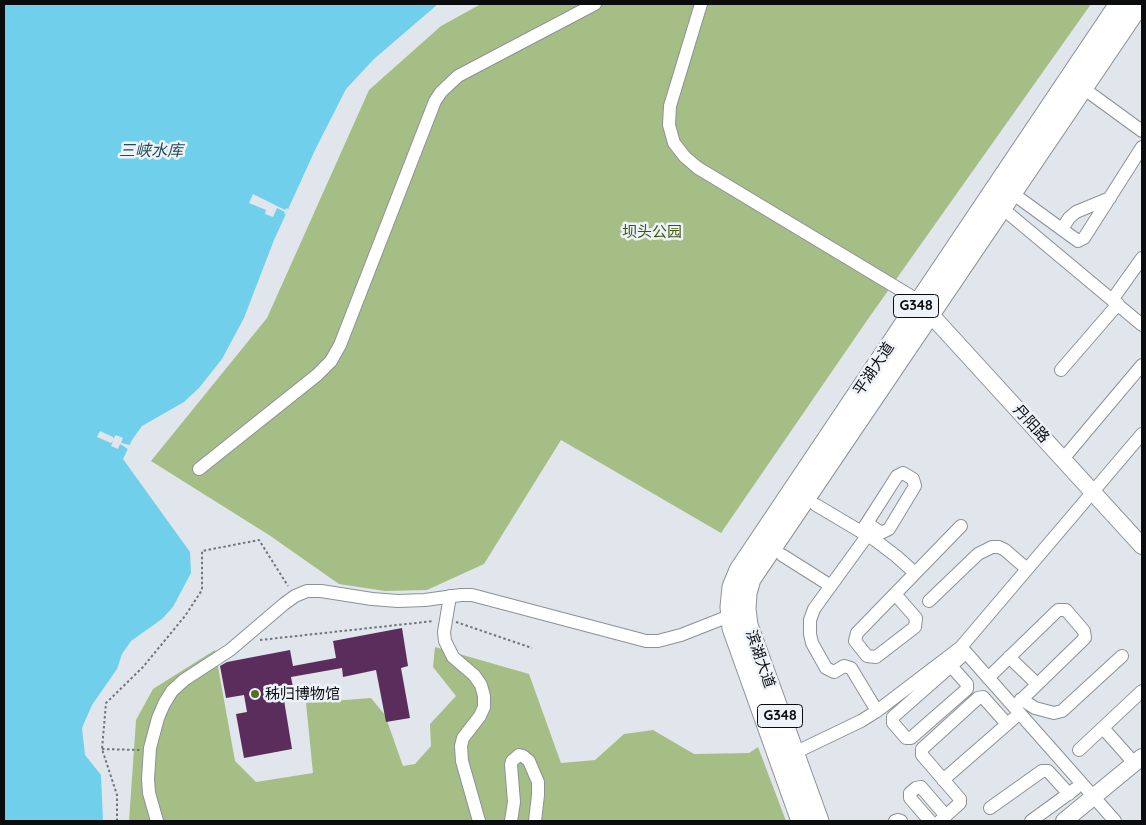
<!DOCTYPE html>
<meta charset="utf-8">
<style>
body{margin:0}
#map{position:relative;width:1146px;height:825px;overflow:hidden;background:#e0e6ec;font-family:Quicksand,sans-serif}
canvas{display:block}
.frame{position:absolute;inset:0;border:5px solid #0a0c0e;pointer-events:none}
</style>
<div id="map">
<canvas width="1146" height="825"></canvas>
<div class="frame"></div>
</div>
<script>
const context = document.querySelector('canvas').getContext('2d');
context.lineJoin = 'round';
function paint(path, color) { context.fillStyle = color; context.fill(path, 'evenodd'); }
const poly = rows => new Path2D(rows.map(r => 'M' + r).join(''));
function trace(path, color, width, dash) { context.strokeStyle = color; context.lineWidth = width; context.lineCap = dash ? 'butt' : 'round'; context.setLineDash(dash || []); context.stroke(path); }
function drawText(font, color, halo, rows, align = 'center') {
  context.font = font + ' Quicksand,"Noto Sans SC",sans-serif'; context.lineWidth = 5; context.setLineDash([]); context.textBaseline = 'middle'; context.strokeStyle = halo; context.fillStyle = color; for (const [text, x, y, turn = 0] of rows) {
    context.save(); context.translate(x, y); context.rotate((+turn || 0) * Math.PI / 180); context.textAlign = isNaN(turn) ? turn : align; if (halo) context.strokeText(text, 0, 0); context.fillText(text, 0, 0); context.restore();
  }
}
paint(poly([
 [481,4,1091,4,868,319,721,533,561,440,484,564,427,590,385,591,339,584,269,535,151,461,267,318,369,90,441,26],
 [435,647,529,674,561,763,595,760,624,734,653,730,694,754,749,753,758,747,786,821,129,821,136,720,153,689,215,650,235,761,256,782,313,773,306,703,371,698,385,715,403,766,415,764,431,746,430,724,456,696,433,667]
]), '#a5be85');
paint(poly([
 [4,4,438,4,374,59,346,89,316,148,274,240,244,318,222,359,199,388,184,402,142,426,132,440,123,459,190,552,191,573,173,607,162,619,131,641,122,654,117,669,92,705,82,728,85,755,101,775,103,821,4,821]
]), '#70cfea');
paint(poly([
 [253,194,285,210,287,208,288,209,286,214,284,214,285,212,277,208,273,217,265,214,266,210,249,203],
 [100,431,113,437,113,439,116,435,123,438,121,443,130,445,128,449,120,444,118,449,111,446,113,441,111,443,97,437]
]), '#e0e6ec');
paint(poly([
 [402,628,408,666,401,668,410,718,386,722,376,670,343,677,342,668,291,677,294,692,283,694,292,749,244,758,236,714,247,712,244,695,226,698,220,666,227,662,290,650,293,666,336,658,333,641]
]), '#5b2d5d');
const minor = poly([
 [701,4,670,106,669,125,674,143,685,157,698,168,919,301],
 [1083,88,1142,131],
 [1012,193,1078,241,1084,238,1142,147],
 [996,203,1142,325],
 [1062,229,1069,218,1076,212,1110,198],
 [1112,300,1142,258],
 [1061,370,1118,304],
 [1063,459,1142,365],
 [199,469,317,375,331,361,340,345,435,101,441,92,458,76,595,4],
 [816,505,875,540,896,556,915,573],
 [861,532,867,523,897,476,903,473,913,479,915,486,889,529,881,533,867,523],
 [867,536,814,609,810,620,810,634,812,643,826,668,834,672,844,666,851,668,877,711],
 [782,555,831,586],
 [895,594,916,618,915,627,876,657,867,656,855,641,857,633,961,526],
 [450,596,444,632,445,641,453,657,474,675,481,685,484,696,484,707,480,716,463,738,461,746,462,761,479,821],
 [929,601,978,554,992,547,999,547,1005,550,1027,569],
 [961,647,1115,821],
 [1009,657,1037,684],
 [951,666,967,684,967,689,911,738,906,738,893,723,893,717,951,666,962,656],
 [988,678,1058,610,1066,610,1084,631,1085,638,1014,707],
 [1021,699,1035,708,1054,713,1062,711,1122,656],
 [1103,728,1135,764],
 [1079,750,1142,691],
 [788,756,861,721,877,711,961,647,1142,434],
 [943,780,1013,719],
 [990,808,1042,771,1048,771,1069,794],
 [157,821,149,793,148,779,150,748,158,718,164,704,172,691,184,680,230,650,284,604,295,596,307,591,321,591,372,599,398,601,425,600,461,595,472,595,646,641,658,641,681,635,737,613],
 [511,821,514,802,511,765,512,761,519,755,523,756,529,761,538,782,538,795,535,821],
 [895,821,898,820,901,821],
 [930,821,910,798,910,793,916,788,921,787,946,816],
 [940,821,960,803,960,799,922,755,922,749,978,698,983,697,1007,724],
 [1031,821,1075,789]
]);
const major = poly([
 [922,305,1142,546],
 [1064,821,1142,757]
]);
const highway = poly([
 [801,821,732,628,730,607,732,587,739,570,1119,4],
 [819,821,748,625,746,609,747,593,751,579,1140,4]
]);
trace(minor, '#8c9196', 14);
trace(major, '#8c9196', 18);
trace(highway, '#8c9196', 21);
trace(poly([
 [456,622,532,648],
 [260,640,434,621],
 [102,749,140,750],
 [117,821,117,795,102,749,106,703,143,667,185,616,202,590,202,551,259,540,288,586]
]), '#717579', 2, [2.5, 2.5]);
trace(minor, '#fff', 12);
trace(major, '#fff', 16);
trace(highway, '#fff', 19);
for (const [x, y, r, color] of [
 [255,694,5,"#556f21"]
]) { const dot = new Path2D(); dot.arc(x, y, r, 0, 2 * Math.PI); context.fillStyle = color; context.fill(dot); trace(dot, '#edf3f9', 2); }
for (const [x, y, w] of [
 [916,306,45],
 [780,716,45]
]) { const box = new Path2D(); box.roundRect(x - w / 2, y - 11.5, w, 23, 4); context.fillStyle = '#edf3f9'; context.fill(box); trace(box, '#0a0c0e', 1); }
drawText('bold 14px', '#0a0c0e', null, [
 ["G348",916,306],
 ["G348",780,716]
]);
drawText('15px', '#3e570b', '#edf3f9', [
 ["坝头公园",652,232]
]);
drawText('15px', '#0a0c0e', '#edf3f9', [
 ["平湖大道",874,369,-56],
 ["丹阳路",1031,424,48],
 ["滨湖大道",760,659,71]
]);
drawText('15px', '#0a0c0e', '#edf3f9', [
 ["秭归博物馆",265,694]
], 'left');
drawText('italic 16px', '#204b57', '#edf3f9', [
 ["三峡水库",151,151]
]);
</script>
